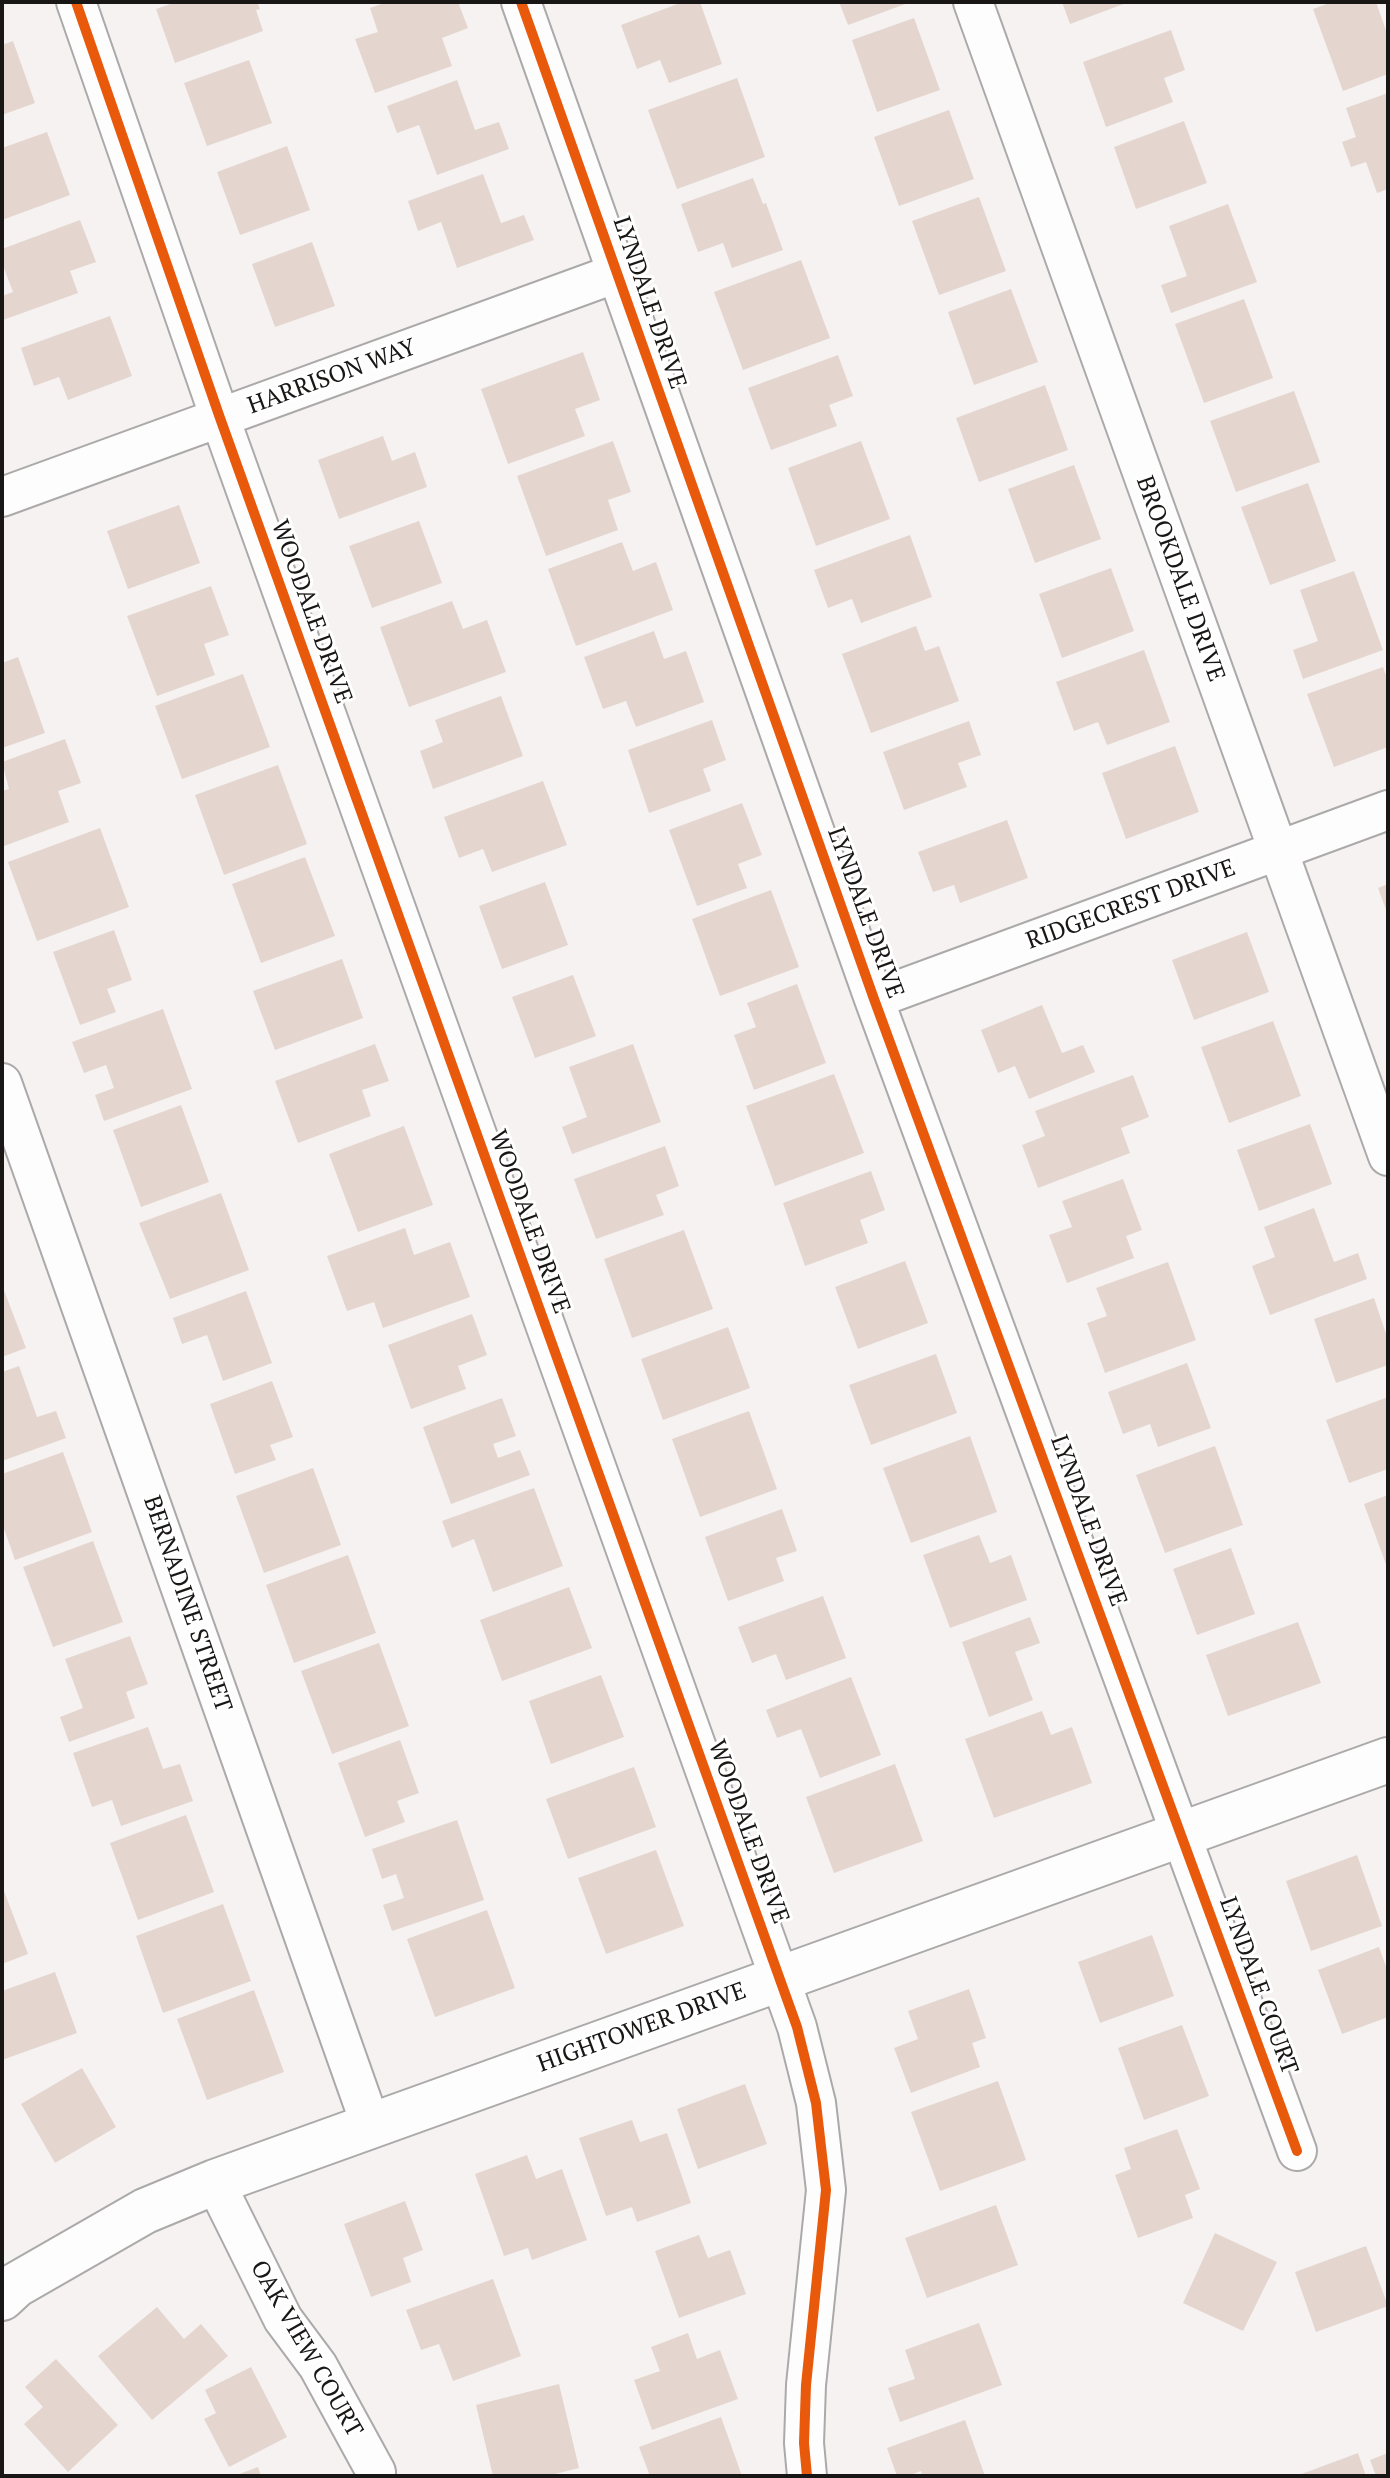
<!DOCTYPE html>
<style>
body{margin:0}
#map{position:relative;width:1390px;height:2478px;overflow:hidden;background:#f5f2f1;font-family:"PT Serif",serif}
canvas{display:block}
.frame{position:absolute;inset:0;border:4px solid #191716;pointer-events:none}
</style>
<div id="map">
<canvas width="1390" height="2478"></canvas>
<div class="frame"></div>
</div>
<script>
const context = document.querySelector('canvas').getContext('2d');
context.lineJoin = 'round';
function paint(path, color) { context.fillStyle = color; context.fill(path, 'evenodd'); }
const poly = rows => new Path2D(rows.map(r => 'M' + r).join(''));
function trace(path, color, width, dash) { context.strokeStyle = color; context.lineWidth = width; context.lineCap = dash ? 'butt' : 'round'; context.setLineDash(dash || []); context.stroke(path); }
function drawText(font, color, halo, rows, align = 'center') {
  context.font = font + ' "PT Serif",serif'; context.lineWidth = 6; context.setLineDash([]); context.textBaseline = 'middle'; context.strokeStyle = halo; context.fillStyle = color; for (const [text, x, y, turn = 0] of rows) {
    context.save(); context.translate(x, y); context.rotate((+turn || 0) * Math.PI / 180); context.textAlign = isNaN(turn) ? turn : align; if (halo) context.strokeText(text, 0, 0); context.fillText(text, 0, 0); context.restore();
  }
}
paint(poly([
 [176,2,257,2,260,9,256,10,263,31,175,63,156,9],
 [387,2,458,2,468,28,442,38,452,66,375,93,355,39,378,32,370,8],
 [683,2,700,2,722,64,669,83,660,60,637,69,621,25],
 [839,2,911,2,848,25],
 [1062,2,1129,2,1070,24],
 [1332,2,1376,2,1388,36,1388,74,1343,91,1313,9],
 [914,18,940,90,877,112,852,40],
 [1171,30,1185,70,1164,78,1173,102,1106,127,1083,62],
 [13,41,35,103,2,115,2,45],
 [249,60,272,123,207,146,184,83],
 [737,78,765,157,677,189,648,110],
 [457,80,475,130,499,122,509,149,437,175,419,125,397,133,387,106],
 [1388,93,1388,189,1377,193,1366,162,1351,167,1342,142,1356,137,1346,108],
 [949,110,974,179,899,206,874,137],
 [1184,121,1207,183,1136,209,1114,147],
 [47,132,70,195,2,220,2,148],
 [287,146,310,210,240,235,217,172],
 [483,174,501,223,524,215,534,240,457,268,441,222,418,231,408,201],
 [753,178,763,204,766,203,783,250,732,268,723,243,698,252,681,204],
 [979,197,1006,271,939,295,912,221],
 [1228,204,1257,282,1171,313,1161,285,1187,276,1169,226],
 [80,220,96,262,70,271,78,293,3,320,2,296,13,292,2,263,2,249],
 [312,242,335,306,275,327,252,264],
 [801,260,830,338,743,370,714,292],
 [1011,289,1038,362,974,385,948,312],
 [1244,299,1273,378,1204,403,1175,324],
 [110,316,132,376,68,400,59,377,34,386,21,348],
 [583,352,600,400,575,409,585,436,508,464,481,389],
 [838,355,853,396,829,405,837,426,771,450,748,388],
 [1045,385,1068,450,979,482,956,418],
 [1294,391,1320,462,1236,492,1210,421],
 [383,436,392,461,415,452,427,487,339,519,318,460],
 [613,441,631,492,608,500,618,530,546,556,517,476],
 [861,441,890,519,816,546,788,468],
 [1074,465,1101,539,1035,563,1008,489],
 [1308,483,1336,561,1270,585,1241,507],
 [179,505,200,563,128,589,107,531],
 [419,521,442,583,372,608,349,546],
 [910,535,932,597,861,623,852,599,828,608,814,570],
 [622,542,633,571,656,562,673,610,576,646,548,569],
 [1111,568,1134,631,1062,658,1039,594],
 [1354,571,1383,650,1303,679,1293,650,1318,641,1300,590],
 [211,586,229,635,204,644,215,675,157,696,127,616],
 [452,601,463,629,487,620,506,672,409,707,380,627],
 [916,626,925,651,939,646,959,701,871,733,842,654],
 [654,631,664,659,686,651,704,702,636,727,626,701,603,709,584,657],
 [1144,650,1170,722,1107,745,1098,722,1074,731,1056,682],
 [18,657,45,733,2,748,2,663],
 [1383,667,1388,681,1388,747,1334,767,1307,694],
 [243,674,270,747,182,779,155,706],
 [501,696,523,756,433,789,420,751,443,742,435,720],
 [712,720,726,760,703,769,711,791,649,813,628,750],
 [969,721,981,755,958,763,967,787,904,810,883,752],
 [65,739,81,783,58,791,69,822,4,846,2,791,9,789,2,762],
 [1175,746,1199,812,1126,839,1102,773],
 [278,765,307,844,224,875,195,795],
 [543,781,567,845,492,872,483,849,459,858,444,817],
 [742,803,762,855,738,864,747,888,697,906,669,830],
 [1007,820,1028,878,960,903,954,885,933,892,918,852],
 [100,828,129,907,37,941,8,862],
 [305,857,335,936,261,963,232,884],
 [545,882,568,945,502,969,479,906],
 [1388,884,1388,915,1378,888],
 [771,890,799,967,720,996,692,919],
 [114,930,132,980,107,989,116,1012,80,1025,53,952],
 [1247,932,1269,992,1194,1020,1172,960],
 [342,959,363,1018,275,1050,253,991],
 [573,975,596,1036,535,1058,512,997],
 [797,984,826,1063,754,1090,734,1035,756,1027,747,1003],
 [1042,1005,1062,1053,1083,1045,1095,1072,1029,1099,1015,1066,998,1073,981,1030],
 [163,1009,192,1089,104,1121,95,1095,114,1088,106,1065,84,1073,72,1042],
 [1273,1021,1301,1096,1229,1123,1201,1047],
 [375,1044,389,1081,362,1090,371,1116,298,1143,275,1081],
 [633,1044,661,1122,572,1154,562,1127,587,1117,569,1067],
 [834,1074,864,1153,775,1186,746,1106],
 [1133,1075,1149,1117,1121,1128,1130,1153,1038,1188,1022,1145,1045,1136,1035,1111],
 [181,1105,209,1182,141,1207,113,1130],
 [1310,1124,1332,1184,1259,1211,1237,1150],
 [404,1126,433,1205,358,1232,329,1154],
 [665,1146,679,1186,656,1195,664,1215,596,1239,574,1179],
 [871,1171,885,1210,860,1220,868,1243,805,1266,783,1203],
 [1123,1179,1142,1230,1126,1236,1134,1258,1067,1283,1049,1235,1072,1227,1062,1201],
 [221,1193,249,1270,170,1299,139,1223],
 [1314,1208,1334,1262,1358,1253,1367,1279,1270,1315,1252,1266,1275,1257,1264,1227],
 [405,1228,414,1255,450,1242,470,1297,383,1328,374,1302,347,1311,327,1256],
 [684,1230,713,1309,632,1338,604,1259],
 [905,1261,928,1323,858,1349,835,1287],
 [1168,1262,1196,1340,1105,1373,1087,1323,1107,1316,1096,1288],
 [2,1285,26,1348,2,1357],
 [246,1291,272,1363,223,1381,207,1335,182,1344,173,1318],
 [1374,1298,1388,1340,1388,1365,1336,1383,1314,1319],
 [472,1314,487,1355,458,1366,466,1389,411,1409,388,1345],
 [728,1327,750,1388,663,1420,641,1359],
 [936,1354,957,1413,871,1445,849,1385],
 [1187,1363,1211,1428,1158,1447,1150,1424,1123,1434,1108,1392],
 [19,1366,37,1417,56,1411,66,1438,2,1461,2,1372],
 [272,1381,293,1437,270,1445,276,1460,235,1474,210,1404],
 [1388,1397,1388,1469,1349,1483,1326,1420],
 [502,1398,516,1436,493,1444,498,1458,520,1450,530,1475,451,1504,423,1427],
 [749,1411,777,1489,700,1517,672,1439],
 [970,1436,997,1512,911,1543,883,1468],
 [1215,1446,1243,1525,1165,1553,1136,1475],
 [63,1452,92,1532,15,1560,2,1523,2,1474],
 [313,1468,341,1545,264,1573,236,1496],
 [534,1488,563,1566,493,1592,474,1539,452,1548,442,1521],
 [1388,1495,1388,1570,1364,1504],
 [782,1509,797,1551,776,1558,784,1581,728,1601,705,1537],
 [979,1535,990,1563,1011,1555,1027,1600,950,1628,923,1555],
 [93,1541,123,1622,53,1647,23,1567],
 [1231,1548,1255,1614,1197,1635,1173,1569],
 [348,1555,376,1633,294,1663,266,1585],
 [569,1587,592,1648,502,1681,480,1620],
 [823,1596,846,1658,786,1680,776,1654,752,1663,738,1627],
 [1030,1617,1040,1643,1015,1652,1033,1700,989,1717,962,1642],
 [1298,1622,1321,1683,1228,1716,1206,1655],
 [130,1636,148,1684,126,1692,135,1718,69,1742,60,1717,83,1708,65,1659],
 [379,1643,409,1726,332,1754,301,1671],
 [601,1675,624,1737,551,1764,529,1701],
 [851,1677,881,1755,820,1778,801,1729,777,1738,766,1710],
 [1042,1711,1051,1735,1072,1727,1092,1783,994,1818,965,1739],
 [148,1727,163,1769,180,1764,193,1801,121,1826,112,1800,92,1807,73,1753],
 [400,1740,419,1793,397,1801,405,1822,365,1837,338,1763],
 [895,1764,923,1841,834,1873,806,1797],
 [634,1767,656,1827,568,1859,546,1799],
 [186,1815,214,1892,138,1920,110,1843],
 [457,1820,484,1900,392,1931,383,1905,404,1898,396,1874,382,1879,372,1849],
 [656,1850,684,1926,606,1954,578,1878],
 [1357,1855,1382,1926,1311,1951,1286,1881],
 [4,1891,28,1954,2,1964,2,1892],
 [223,1904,251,1981,163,2013,136,1936],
 [487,1910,515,1988,435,2017,407,1939],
 [1152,1935,1174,1996,1100,2023,1078,1962],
 [1379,1947,1388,1972,1388,2017,1342,2034,1318,1970],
 [55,1972,77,2033,2,2060,2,1991],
 [969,1989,986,2038,972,2043,980,2067,911,2093,894,2048,918,2039,908,2011],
 [254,1990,284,2072,207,2100,177,2019],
 [1182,2025,1209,2096,1144,2120,1118,2048],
 [82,2068,116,2127,55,2163,21,2104],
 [998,2081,1026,2160,940,2191,911,2112],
 [745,2084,767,2144,698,2169,677,2109],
 [632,2120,640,2142,667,2133,691,2203,637,2222,632,2207,606,2216,579,2138],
 [1177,2129,1200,2189,1185,2195,1193,2218,1138,2238,1115,2175,1131,2169,1124,2148],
 [527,2155,536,2179,562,2169,587,2240,532,2260,528,2248,504,2256,475,2174],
 [405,2201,423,2250,403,2258,411,2282,371,2297,344,2224],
 [996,2205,1018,2265,927,2298,905,2238],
 [1215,2233,1277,2262,1243,2331,1183,2303],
 [699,2235,708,2258,730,2250,746,2294,679,2318,655,2251],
 [1366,2246,1388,2306,1316,2332,1295,2272],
 [493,2279,521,2356,453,2381,439,2344,421,2350,406,2310],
 [157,2307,184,2339,201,2324,228,2356,152,2420,98,2356],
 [979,2323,1002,2385,900,2422,888,2388,915,2379,905,2350],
 [688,2333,697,2359,720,2350,738,2399,652,2430,634,2380,660,2371,651,2347],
 [56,2359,118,2425,68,2472,24,2424,43,2407,25,2387],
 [251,2367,287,2437,229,2467,204,2419,216,2413,205,2390],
 [559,2384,579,2468,547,2476,493,2476,476,2405],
 [721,2417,742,2476,650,2476,639,2447],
 [965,2420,985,2476,922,2476,921,2471,908,2476,897,2476,887,2448],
 [1358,2453,1366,2476,1296,2476],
 [1388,2453,1388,2476,1376,2476,1370,2460],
 [258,2467,261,2476,234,2476]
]), '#e4d6cf');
const street = poly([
 [76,2,220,418,797,2027,816,2103,826,2190,806,2385,804,2443,807,2476],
 [521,2,874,999,1297,2151],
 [973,2,1388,1156],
 [2,497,617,273],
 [874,999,1388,810],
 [2,1083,371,2126],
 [215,2182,283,2319,318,2366,376,2472]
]);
const secondary = poly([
 [2,2298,16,2285,145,2211,215,2182,1388,1760]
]);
trace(street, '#aba9a9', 42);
trace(secondary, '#aba9a9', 48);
trace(street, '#fefdfd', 38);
trace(secondary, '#fefdfd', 44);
trace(poly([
 [76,2,220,418,797,2027,816,2103,826,2190,806,2385,804,2443,807,2476],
 [521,2,874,999,1297,2151]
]), '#e8590c', 10);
drawText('24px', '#191716', '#fff', [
 ["LYNDALE DRIVE",649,303,71],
 ["HARRISON WAY",332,377,-20],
 ["BROOKDALE DRIVE",1180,579,70],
 ["WOODALE DRIVE",311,612,70],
 ["RIDGECREST DRIVE",1131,905,-20],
 ["LYNDALE DRIVE",865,913,70],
 ["WOODALE DRIVE",529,1222,70],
 ["LYNDALE DRIVE",1088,1521,70],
 ["BERNADINE STREET",187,1604,71],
 ["WOODALE DRIVE",748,1832,70],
 ["LYNDALE COURT",1258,1986,70],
 ["HIGHTOWER DRIVE",642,2028,-20],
 ["OAK VIEW COURT",306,2349,60]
]);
</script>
